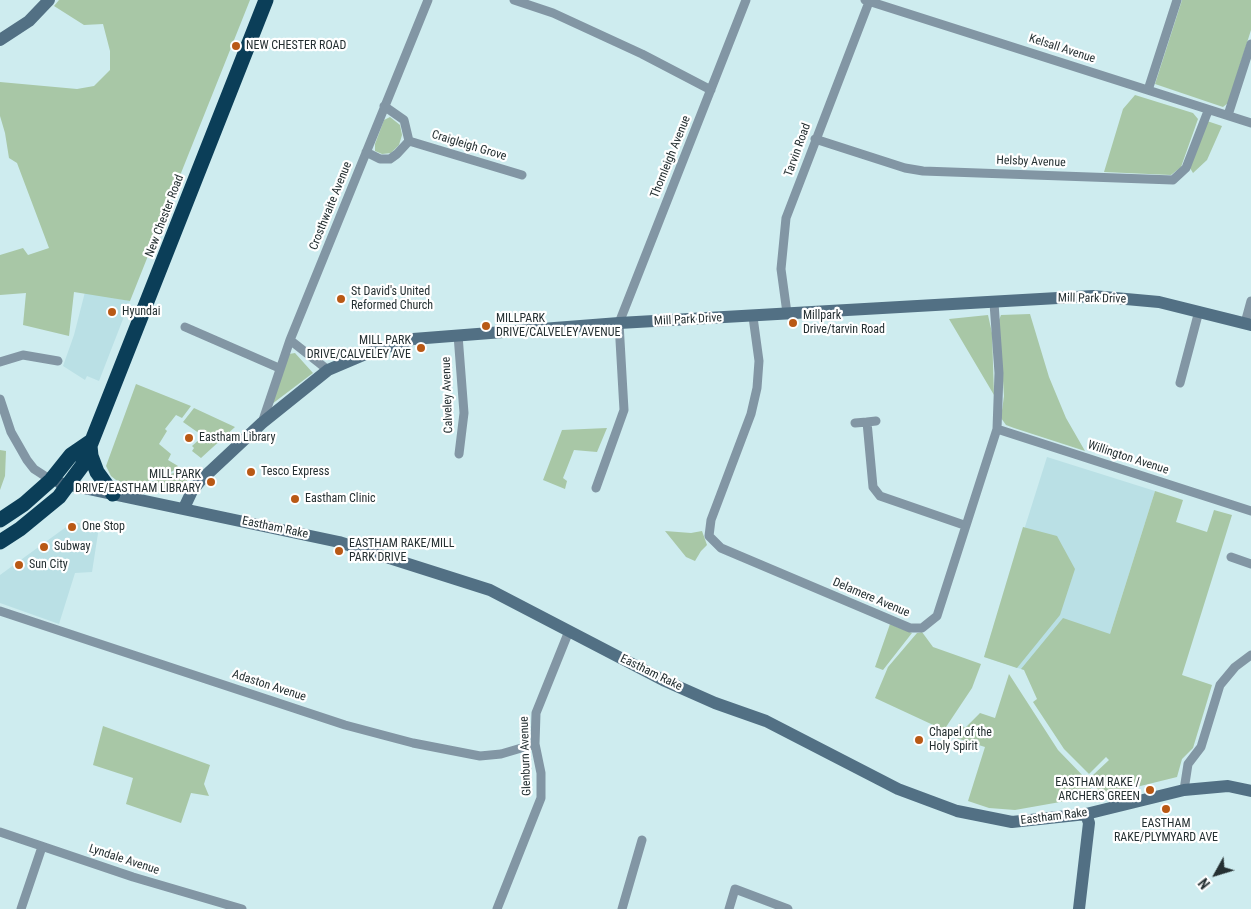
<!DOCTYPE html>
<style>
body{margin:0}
#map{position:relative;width:1251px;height:909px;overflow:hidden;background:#ceecef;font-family:"Roboto Condensed",sans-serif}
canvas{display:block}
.north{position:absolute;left:1191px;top:849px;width:50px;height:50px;-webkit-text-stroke:4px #fff;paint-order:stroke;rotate:231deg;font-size:14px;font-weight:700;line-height:20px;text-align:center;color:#253032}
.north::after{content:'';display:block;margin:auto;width:18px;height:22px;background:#253032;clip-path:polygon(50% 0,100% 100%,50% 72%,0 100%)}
</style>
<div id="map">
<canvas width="1251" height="909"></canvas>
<div class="north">N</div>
</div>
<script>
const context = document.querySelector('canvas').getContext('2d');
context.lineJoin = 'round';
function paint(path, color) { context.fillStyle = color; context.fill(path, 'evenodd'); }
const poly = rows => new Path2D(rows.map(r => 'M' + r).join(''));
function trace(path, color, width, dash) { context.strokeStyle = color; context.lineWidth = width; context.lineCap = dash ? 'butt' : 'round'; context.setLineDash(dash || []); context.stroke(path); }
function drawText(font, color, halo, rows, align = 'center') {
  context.font = font + ' "Roboto Condensed",sans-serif'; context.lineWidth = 4.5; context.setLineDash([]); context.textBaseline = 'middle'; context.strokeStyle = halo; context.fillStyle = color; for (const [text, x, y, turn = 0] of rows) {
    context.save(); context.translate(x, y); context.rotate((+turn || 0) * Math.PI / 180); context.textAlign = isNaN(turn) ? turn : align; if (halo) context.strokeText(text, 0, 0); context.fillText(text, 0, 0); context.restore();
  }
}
paint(poly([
 [85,292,130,301,99,381,87,376,85,380,63,366,74,335],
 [1047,457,1155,491,1110,634,1024,670,984,657],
 [73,522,99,527,92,572,75,573,59,624,0,603,0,575]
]), '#bae0e5');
paint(poly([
 [59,0,250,0,130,301,74,292,69,336,23,325,26,293,0,295,0,255,23,248,28,255,49,248,17,163,9,158,5,133,0,116,0,82,77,89,94,86,110,70,110,51,103,24,84,25,54,6],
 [1182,0,1251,0,1251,30,1228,103,1223,107,1155,84],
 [1135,95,1193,113,1198,119,1181,167,1171,175,1104,172,1123,109],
 [390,117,400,125,402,135,399,145,391,153,382,154,375,151,375,144,384,120],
 [1207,121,1222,126,1207,160,1193,173,1190,168],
 [1030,314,1049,377,1066,418,1085,451,1014,428,1006,425,1001,418,1004,396,999,320,1001,315],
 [988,315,992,333,994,395,949,319],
 [295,353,313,373,272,404,289,354],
 [136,384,191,406,182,418,176,415,165,429,167,431,159,444,171,454,168,460,178,466,173,471,143,483,138,487,116,480,111,476,106,466],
 [194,408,235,427,201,458,192,451,194,448,192,446,203,436,183,422],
 [607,428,597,452,574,450,563,478,567,481,565,489,543,480,562,430],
 [0,450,6,451,5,476,0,490],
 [186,468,192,470,185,485,177,489,165,493,143,488,151,482],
 [1155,491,1183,500,1176,522,1207,532,1214,510,1232,515,1182,675,1212,685,1193,748,1182,759,1177,777,1100,796,1092,776,1109,760,1106,757,1089,774,1064,749,1033,702,1037,699,1024,670,1021,669,1063,618,1110,634],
 [1023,527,1057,536,1075,569,1060,615,1017,668,984,657],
 [665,531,691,533,702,531,707,545,701,551,695,561,686,557],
 [890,624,912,633,883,670,875,667],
 [922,632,933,647,981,664,972,688,944,730,875,698,888,667,917,633],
 [1009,674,1058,750,1088,781,1094,796,1015,810,989,808,968,801,985,747,950,736,960,723,965,728,980,713,995,718],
 [103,726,210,765,204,784,209,796,191,793,181,823,126,804,133,778,93,765]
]), '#a8c7a6');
trace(poly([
 [514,0,553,13,642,54,711,90],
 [865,0,1251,123],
 [1148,90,1177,0],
 [1228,115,1251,44],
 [815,139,905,168,923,171,1173,180,1186,168,1208,111],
 [409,141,522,175],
 [366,152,380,159,390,159,397,154,409,141,404,120,384,106],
 [787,313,781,269,786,218,869,2],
 [753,317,759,361,757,388,751,414,711,520,709,536,721,548,910,628,922,628,937,616,997,429,999,373,994,303],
 [1245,323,1251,301],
 [185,327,279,368],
 [458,335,464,413,459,454],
 [290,340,328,370],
 [0,362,23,355,58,361],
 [1180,383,1199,311],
 [0,399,11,432,27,460,34,469,51,480],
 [876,421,867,422,873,487,880,496,964,525],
 [262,423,290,340,428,0],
 [855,423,867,422],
 [997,429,1251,511],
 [596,488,624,410,619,323,746,0],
 [1231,557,1251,564],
 [0,611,345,725,413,743,480,756,501,754,535,744],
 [1184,790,1188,764,1201,747,1220,685,1235,667,1251,655],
 [0,832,133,877,242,909],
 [21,909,42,847],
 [497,909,541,798,541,773,535,744,536,713,569,631],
 [622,909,642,840],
 [729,909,735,889,788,909]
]), '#8296a4', 9);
trace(poly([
 [0,40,29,21,49,0],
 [60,483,339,542,490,590,663,680,715,703,766,721,898,789,957,811,1012,822,1086,814,1184,790,1228,786,1251,791],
 [184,508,192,491,201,480,262,423,328,370,368,353,413,339,619,323,1093,296,1159,302,1251,325],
 [1079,909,1089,823,1086,814]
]), '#527084', 12);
trace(poly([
 [90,446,91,456,97,472,113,494],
 [0,520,24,504,51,480,71,455,90,442],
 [0,542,20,529,59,497,82,466,266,0]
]), '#0b3e58', 15);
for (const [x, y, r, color] of [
 [236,46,5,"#b95915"],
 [341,299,5,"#b95915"],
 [112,312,5,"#b95915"],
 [793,323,5,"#b95915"],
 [486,326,5,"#b95915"],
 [421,348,5,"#b95915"],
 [189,438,5,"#b95915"],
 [251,472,5,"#b95915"],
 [211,482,5,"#b95915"],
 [295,499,5,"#b95915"],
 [72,527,5,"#b95915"],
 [44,547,5,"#b95915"],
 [339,551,5,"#b95915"],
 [19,565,5,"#b95915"],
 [919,740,5,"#b95915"],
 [1150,790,5,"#b95915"],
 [1166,809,5,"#b95915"]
]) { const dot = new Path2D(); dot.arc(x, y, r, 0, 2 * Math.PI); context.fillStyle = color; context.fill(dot); trace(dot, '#fff', 2); }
drawText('12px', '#253032', '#fff', [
 ["NEW CHESTER ROAD",246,46],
 ["St David's United",351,292],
 ["Reformed Church",351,306],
 ["Hyundai",122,312],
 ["Millpark",803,316],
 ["Drive/tarvin Road",803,330],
 ["MILLPARK",496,319],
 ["DRIVE/CALVELEY AVENUE",496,333],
 ["MILL PARK",411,341,"right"],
 ["DRIVE/CALVELEY AVE",411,355,"right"],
 ["Eastham Library",199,438],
 ["Tesco Express",261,472],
 ["MILL PARK",201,475,"right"],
 ["DRIVE/EASTHAM LIBRARY",201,489,"right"],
 ["Eastham Clinic",305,499],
 ["One Stop",82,527],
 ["EASTHAM RAKE/MILL",349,544],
 ["PARK DRIVE",349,558],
 ["Subway",54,547],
 ["Sun City",29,565],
 ["Chapel of the",929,733],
 ["Holy Spirit",929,747],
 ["EASTHAM RAKE /",1140,783,"right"],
 ["ARCHERS GREEN",1140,797,"right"],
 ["EASTHAM",1166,824,"center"],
 ["RAKE/PLYMYARD AVE",1166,838,"center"]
], 'left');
drawText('12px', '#253032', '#fff', [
 ["Kelsall Avenue",1062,49,18],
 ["Craigleigh Grove",469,146,17],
 ["Tarvin Road",798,150,-70],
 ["Thornleigh Avenue",671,157,-68],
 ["Helsby Avenue",1031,162,2],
 ["Crosthwaite Avenue",331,206,-68],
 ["New Chester Road",165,216,-69],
 ["Mill Park Drive",1092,299,1],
 ["Mill Park Drive",688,320,-3],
 ["Calveley Avenue",448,395,-92],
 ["Willington Avenue",1128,458,18],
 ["Eastham Rake",275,528,12],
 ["Delamere Avenue",871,598,23],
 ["Eastham Rake",651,673,26],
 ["Adaston Avenue",269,686,18],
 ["Glenburn Avenue",526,756,-92],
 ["Eastham Rake",1054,817,-7],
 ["Lyndale Avenue",124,860,18]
]);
</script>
